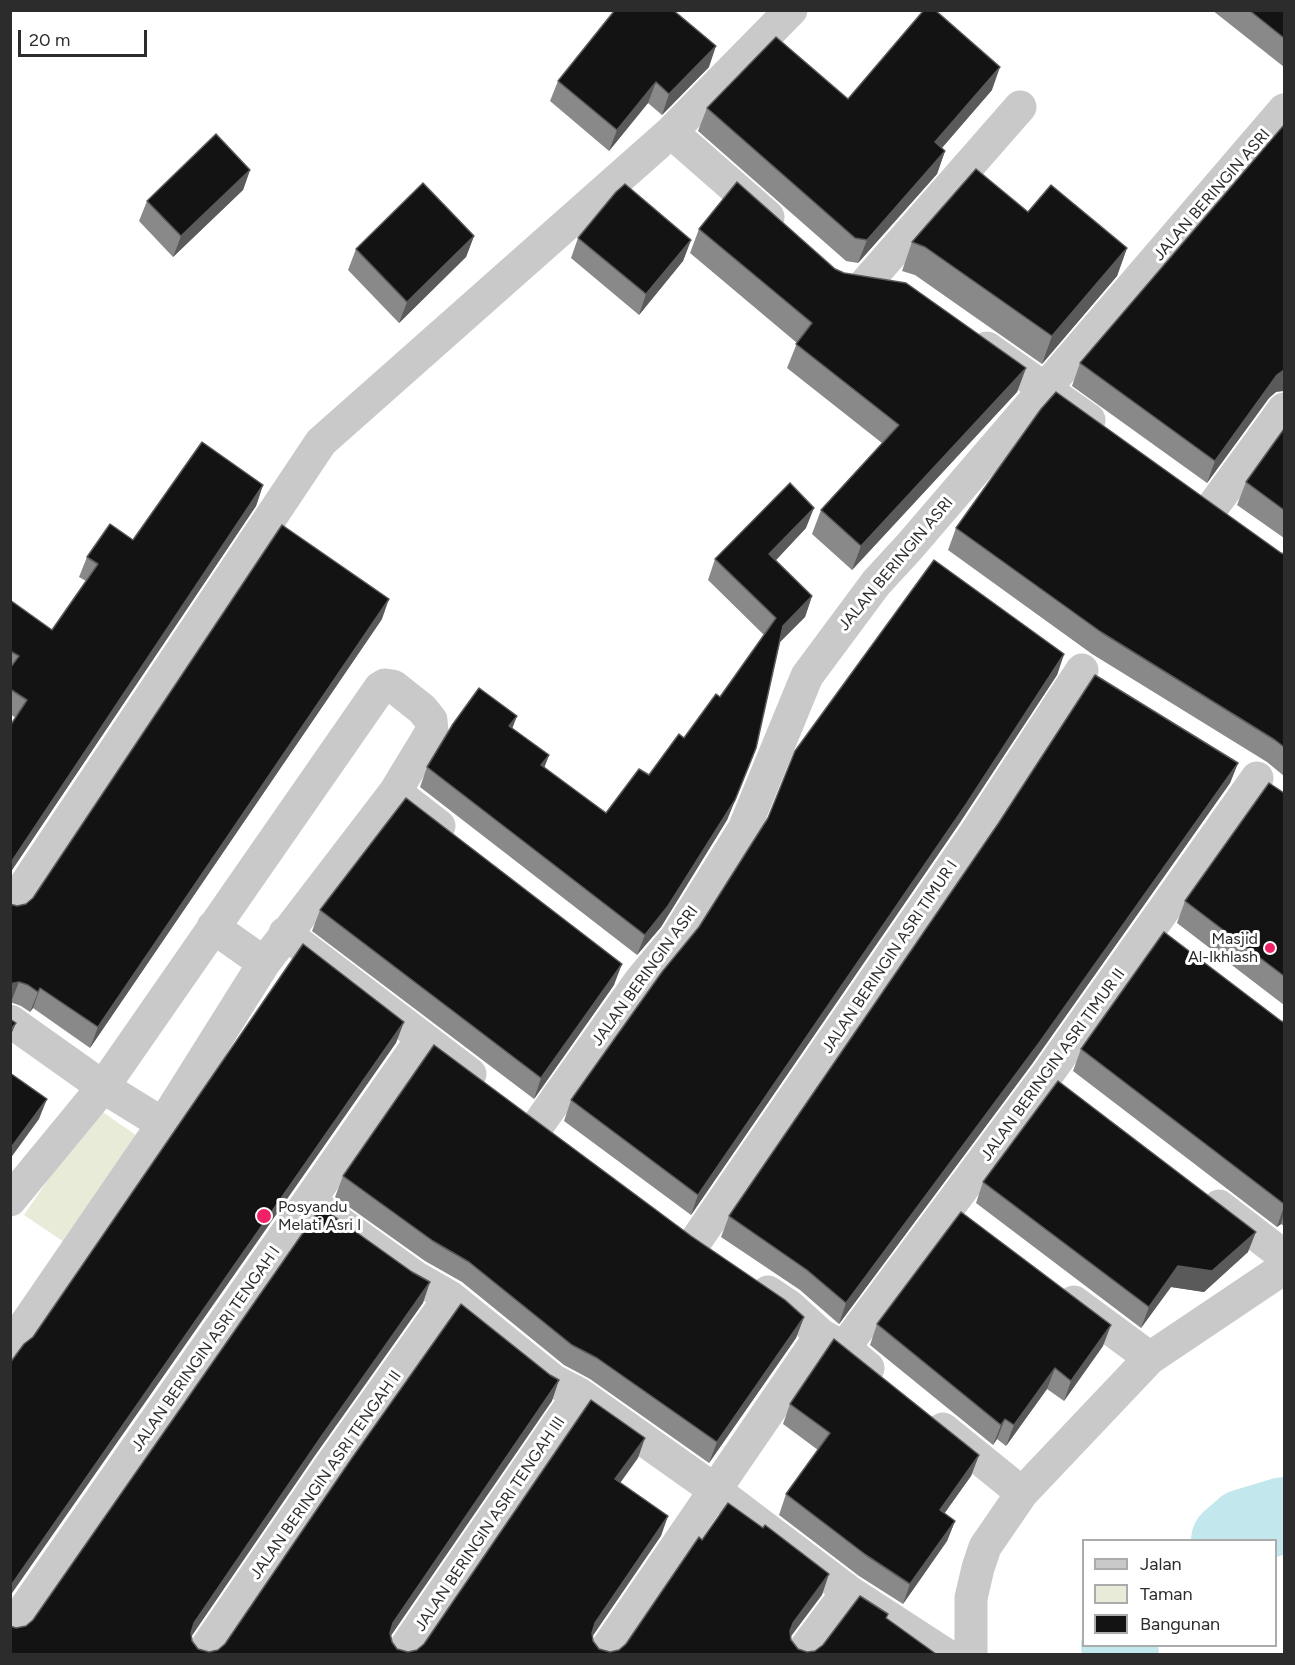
<!DOCTYPE html>
<style>
body{margin:0}
#map{position:relative;width:1295px;height:1665px;overflow:hidden;background:#fff;font-family:Figtree,sans-serif}
canvas{display:block}
.frame{position:absolute;inset:0;border:12px solid #2c2c2c;pointer-events:none}
.legend{position:absolute;left:1082px;top:1539px;width:195px;height:108px;box-sizing:border-box;background:#fff;border:2px solid #ababab;margin:0;padding:8px 10px;list-style:none;font-size:18px;color:#2c2c2c}
.legend li{display:flex;align-items:center;gap:12px;height:30px}
.legend b{width:30px;border:2px solid #ababab}
.scale{position:absolute;left:18px;top:30px;width:129px;height:27px;box-sizing:border-box;border:3px solid #2c2c2c;border-top:0;padding-left:8px;font-size:18px;line-height:21px;white-space:nowrap;color:#2c2c2c;-webkit-text-stroke:4px #fff;paint-order:stroke}
</style>
<div id="map">
<canvas width="1295" height="1665"></canvas>
<div class="frame"></div>
<ul class="legend">
<li><b style="height:8px;background:#c9c9c9"></b>Jalan</li>
<li><b style="height:16px;background:#e7ebd8"></b>Taman</li>
<li><b style="height:16px;background:#131313"></b>Bangunan</li>
</ul>
<div class="scale">20 m</div>
</div>
<script>
const context = document.querySelector('canvas').getContext('2d');
context.lineJoin = 'round';
function paint(path, color) { context.fillStyle = color; context.fill(path, 'evenodd'); }
const poly = rows => new Path2D(rows.map(r => 'M' + r).join(''));
function trace(path, color, width, dash) { context.strokeStyle = color; context.lineWidth = width; context.lineCap = dash ? 'butt' : 'round'; context.setLineDash(dash || []); context.stroke(path); }
function drawText(font, color, halo, rows, align = 'center') {
  context.font = font + ' Figtree,sans-serif'; context.lineWidth = 6; context.setLineDash([]); context.textBaseline = 'middle'; context.strokeStyle = halo; context.fillStyle = color; for (const [text, x, y, turn = 0] of rows) {
    context.save(); context.translate(x, y); context.rotate((+turn || 0) * Math.PI / 180); context.textAlign = isNaN(turn) ? turn : align; if (halo) context.strokeText(text, 0, 0); context.fillText(text, 0, 0); context.restore();
  }
}
paint(poly([
 [97,1108,143,1140,70,1246,24,1215]
]), '#e7ebd8');
trace(poly([
 [1229,1540,1244,1527,1284,1515],
 [1119,1646,1121,1654]
]), '#c2e8ed', 76);
trace(poly([
 [671,132,791,10],
 [865,284,1020,107],
 [987,348,1089,420],
 [1211,509,1284,409],
 [10,908,321,442,671,132,768,217],
 [213,927,264,963],
 [285,933,470,1074],
 [10,1021,103,1087,163,1124],
 [538,1125,640,981,676,938,744,829,807,676,876,583,910,546,1284,110],
 [10,1200,103,1087,380,688,385,685,393,686,422,709,431,720,432,731,395,792,439,826],
 [309,1201,415,1277,450,1297,554,1381,579,1394,716,1491,848,1591,945,1654],
 [1219,1206,1284,1256],
 [695,1242,975,834,1082,670],
 [768,1292,789,1306,821,1335,844,1348,868,1368],
 [1074,1302,1150,1358],
 [10,1347,163,1124,264,963,395,792],
 [844,1348,1047,1075,1257,778],
 [943,1429,1022,1493],
 [10,1630,422,1039],
 [202,1654,329,1468,450,1297],
 [401,1654,579,1394],
 [603,1654,821,1335],
 [801,1654,848,1591],
 [971,1654,971,1598,978,1568,985,1547,1022,1493,1150,1358,1284,1268]
]), '#c9c9c9', 33);
paint(poly([
 [1212,10,1284,10,1284,67],
 [709,67,662,115,648,103,609,151,550,101,558,81],
 [992,90,942,148,945,151,937,174,858,263,846,261,698,131,707,108],
 [250,170,243,190,173,257,139,221,147,201],
 [1028,212,1127,248,1117,276,1042,364,915,275,902,271,912,242],
 [699,229,835,269,1026,368,1017,392,852,570,812,534,821,510,882,443,787,368,797,343,690,253],
 [474,236,466,257,399,323,348,270,356,249],
 [578,238,691,240,683,261,639,315,571,258],
 [1080,363,1276,392,1269,398,1207,483,1072,386],
 [1284,429,1284,538,1237,505,1246,482],
 [263,485,256,506,10,873,10,726,16,718,10,714,10,600,52,630,86,581,79,577,87,557,133,540],
 [806,528,776,560,812,596,805,617,780,642,756,748,748,769,727,820,661,927,637,955,420,787,427,767,512,728,549,755,544,768,606,813,649,775,684,738,720,697,764,635,708,580,715,559],
 [956,528,1281,553,1284,554,1284,776,1267,762,1092,654,948,550],
 [382,619,90,1048,33,1008,30,1012,21,1006,10,1002,10,904,17,906,26,904],
 [1064,654,1057,675,959,824,691,1215,564,1121,571,1100],
 [1238,763,1230,783,1032,1064,839,1324,800,1290,721,1237,729,1216],
 [1284,793,1284,1005,1177,923,1185,901],
 [320,910,614,985,534,1099,312,931],
 [1281,1021,1284,1022,1284,1226,1281,1224,1277,1227,1073,1071,1081,1049],
 [343,1176,691,1236,804,1317,796,1338,709,1463,590,1379,564,1365,462,1282,425,1261,335,1197],
 [983,1182,1248,1252,1204,1292,1171,1287,1141,1328,976,1203],
 [877,1324,1103,1346,1064,1401,1047,1389,1006,1446,997,1439,993,1445,870,1345],
 [790,1404,979,1455,971,1476,944,1513,955,1521,947,1541,903,1604,859,1576,779,1515,786,1494,818,1450,783,1424]
]), '#898989');
paint(poly([
 [716,46,709,67,662,115,669,94],
 [1000,67,992,90,927,165,935,142],
 [656,82,648,103,609,151,617,130],
 [945,151,937,174,858,263,867,240],
 [250,170,243,190,173,257,181,236],
 [474,236,466,257,399,323,407,302],
 [691,240,683,261,639,315,646,294],
 [1127,248,1117,276,1042,364,1052,336],
 [1026,368,1017,392,852,570,861,546],
 [1284,370,1284,391,1276,392,1269,398,1207,483,1215,461,1277,375],
 [263,485,256,506,10,873,10,864],
 [814,508,806,528,762,575,769,554],
 [812,596,805,617,776,646,783,626],
 [389,599,382,619,90,1048,98,1027],
 [1064,654,1057,675,959,824,691,1215,698,1195],
 [517,716,509,737,509,726],
 [756,748,727,820,661,927,637,955,645,935],
 [549,755,541,776,541,765],
 [1238,763,1230,783,1032,1064,839,1324,846,1303],
 [622,964,614,985,534,1099,541,1078],
 [19,982,11,1002,10,1002,10,984],
 [40,988,33,1008,30,1012,38,992],
 [404,1022,396,1043,10,1596,10,1587],
 [16,1023,10,1037,10,1030],
 [47,1099,39,1119,10,1159,10,1149],
 [1284,1206,1284,1213,1281,1224,1277,1227],
 [1256,1232,1248,1252,1204,1292,1171,1287,1141,1328,1149,1307,1178,1266],
 [430,1282,423,1303,314,1457,187,1643,194,1623,321,1437],
 [804,1317,796,1338,709,1463,717,1442],
 [1111,1325,1103,1346,1064,1401,1071,1381],
 [1055,1368,1047,1389,1006,1446,1014,1425],
 [559,1380,552,1401,386,1643,393,1623],
 [1005,1419,997,1439,993,1445,1001,1425],
 [645,1438,638,1458,608,1500,615,1479],
 [979,1455,971,1476,932,1531,940,1510],
 [668,1516,661,1536,588,1643,595,1623],
 [955,1521,947,1541,903,1604,910,1584],
 [829,1574,822,1595,786,1643,793,1623]
]), '#5a5a5a');
const building = poly([
 [615,10,673,10,716,46,669,94,656,82,617,130,558,81,615,10],
 [924,10,935,10,1000,67,935,142,945,151,867,240,855,238,707,108,776,37,848,99,924,10],
 [1249,10,1284,10,1284,38,1249,10],
 [1284,125,1284,370,1277,375,1215,461,1080,363,1284,125],
 [216,134,250,170,181,236,147,201,216,134],
 [976,169,1028,212,1051,185,1127,248,1052,336,925,247,912,242,976,169],
 [737,182,835,269,844,273,906,283,1026,368,861,546,821,510,899,425,796,344,812,323,699,229,737,182],
 [423,183,474,236,407,302,356,249,423,183],
 [625,184,691,240,646,294,578,238,616,192,625,184],
 [1056,392,1281,553,1284,554,1284,747,1275,740,1101,632,956,528,1041,409,1056,392],
 [1284,429,1284,510,1246,482,1284,429],
 [202,442,263,485,10,864,10,726,27,700,10,689,10,668,19,656,10,651,10,600,52,630,98,564,87,557,110,524,133,540,202,442],
 [790,483,814,508,769,554,812,596,783,626,756,748,735,800,668,906,645,935,427,767,453,724,479,688,517,716,509,726,549,755,541,765,606,813,639,769,649,775,679,734,684,738,716,694,720,697,776,618,715,559,790,483],
 [282,525,389,599,98,1027,40,988,38,992,28,985,19,982,10,984,10,904,17,906,26,904,33,898,282,525],
 [934,560,1064,654,967,803,698,1195,571,1100,662,972,699,927,768,818,795,751,934,560],
 [1095,675,1238,763,1039,1043,846,1303,807,1270,729,1216,998,824,1095,675],
 [1269,783,1284,793,1284,976,1185,901,1269,783],
 [406,798,622,964,541,1078,320,910,406,798],
 [1164,932,1281,1021,1284,1022,1284,1204,1081,1049,1164,932],
 [303,944,404,1022,10,1587,10,1363,24,1344,33,1337,303,944],
 [10,1019,16,1023,10,1030,10,1019],
 [434,1045,691,1236,785,1300,804,1317,717,1442,597,1358,572,1345,469,1262,433,1241,343,1176,434,1045],
 [10,1073,47,1099,10,1149,10,1073],
 [1058,1081,1256,1232,1212,1271,1178,1266,1149,1307,983,1182,1058,1081],
 [321,1207,412,1272,430,1282,321,1437,194,1623,191,1633,192,1641,198,1649,209,1652,218,1650,225,1644,352,1458,461,1304,550,1375,559,1380,393,1623,390,1633,392,1642,397,1649,408,1652,417,1650,424,1644,591,1400,645,1438,615,1479,668,1516,595,1623,592,1633,593,1641,599,1649,610,1652,619,1650,626,1644,699,1537,702,1540,728,1503,763,1528,765,1525,829,1574,793,1623,790,1631,791,1640,798,1649,807,1652,815,1651,823,1645,860,1596,888,1614,886,1618,936,1654,10,1654,10,1626,16,1628,26,1626,33,1620,321,1207],
 [961,1212,1111,1325,1071,1381,1055,1368,1014,1425,1005,1419,1001,1425,877,1324,961,1212],
 [834,1339,979,1455,940,1510,955,1521,910,1584,866,1555,786,1494,830,1433,790,1404,834,1339]
]);
paint(building, '#131313');
trace(building, '#5a5a5a', 1.5);
for (const [x, y, r, color] of [
 [1270,948,6,"#f02168"],
 [264,1216,8,"#f02168"]
]) { const dot = new Path2D(); dot.arc(x, y, r, 0, 2 * Math.PI); context.fillStyle = color; context.fill(dot); trace(dot, '#fff', 2); }
drawText('16px', '#2c2c2c', '#fff', [
 ["JALAN BERINGIN ASRI",1212,195,-49],
 ["JALAN BERINGIN ASRI",896,564,-50],
 ["JALAN BERINGIN ASRI TIMUR I",890,957,-56],
 ["JALAN BERINGIN ASRI",645,976,-54],
 ["JALAN BERINGIN ASRI TIMUR II",1053,1065,-54],
 ["JALAN BERINGIN ASRI TENGAH I",206,1349,-55],
 ["JALAN BERINGIN ASRI TENGAH II",326,1475,-55],
 ["JALAN BERINGIN ASRI TENGAH III",490,1524,-56]
]);
drawText('16px', '#2c2c2c', '#fff', [
 ["Masjid",1258,939],
 ["Al-Ikhlash",1258,957],
 ["Posyandu",278,1207,"left"],
 ["Melati Asri I",278,1225,"left"]
], 'right');
</script>
